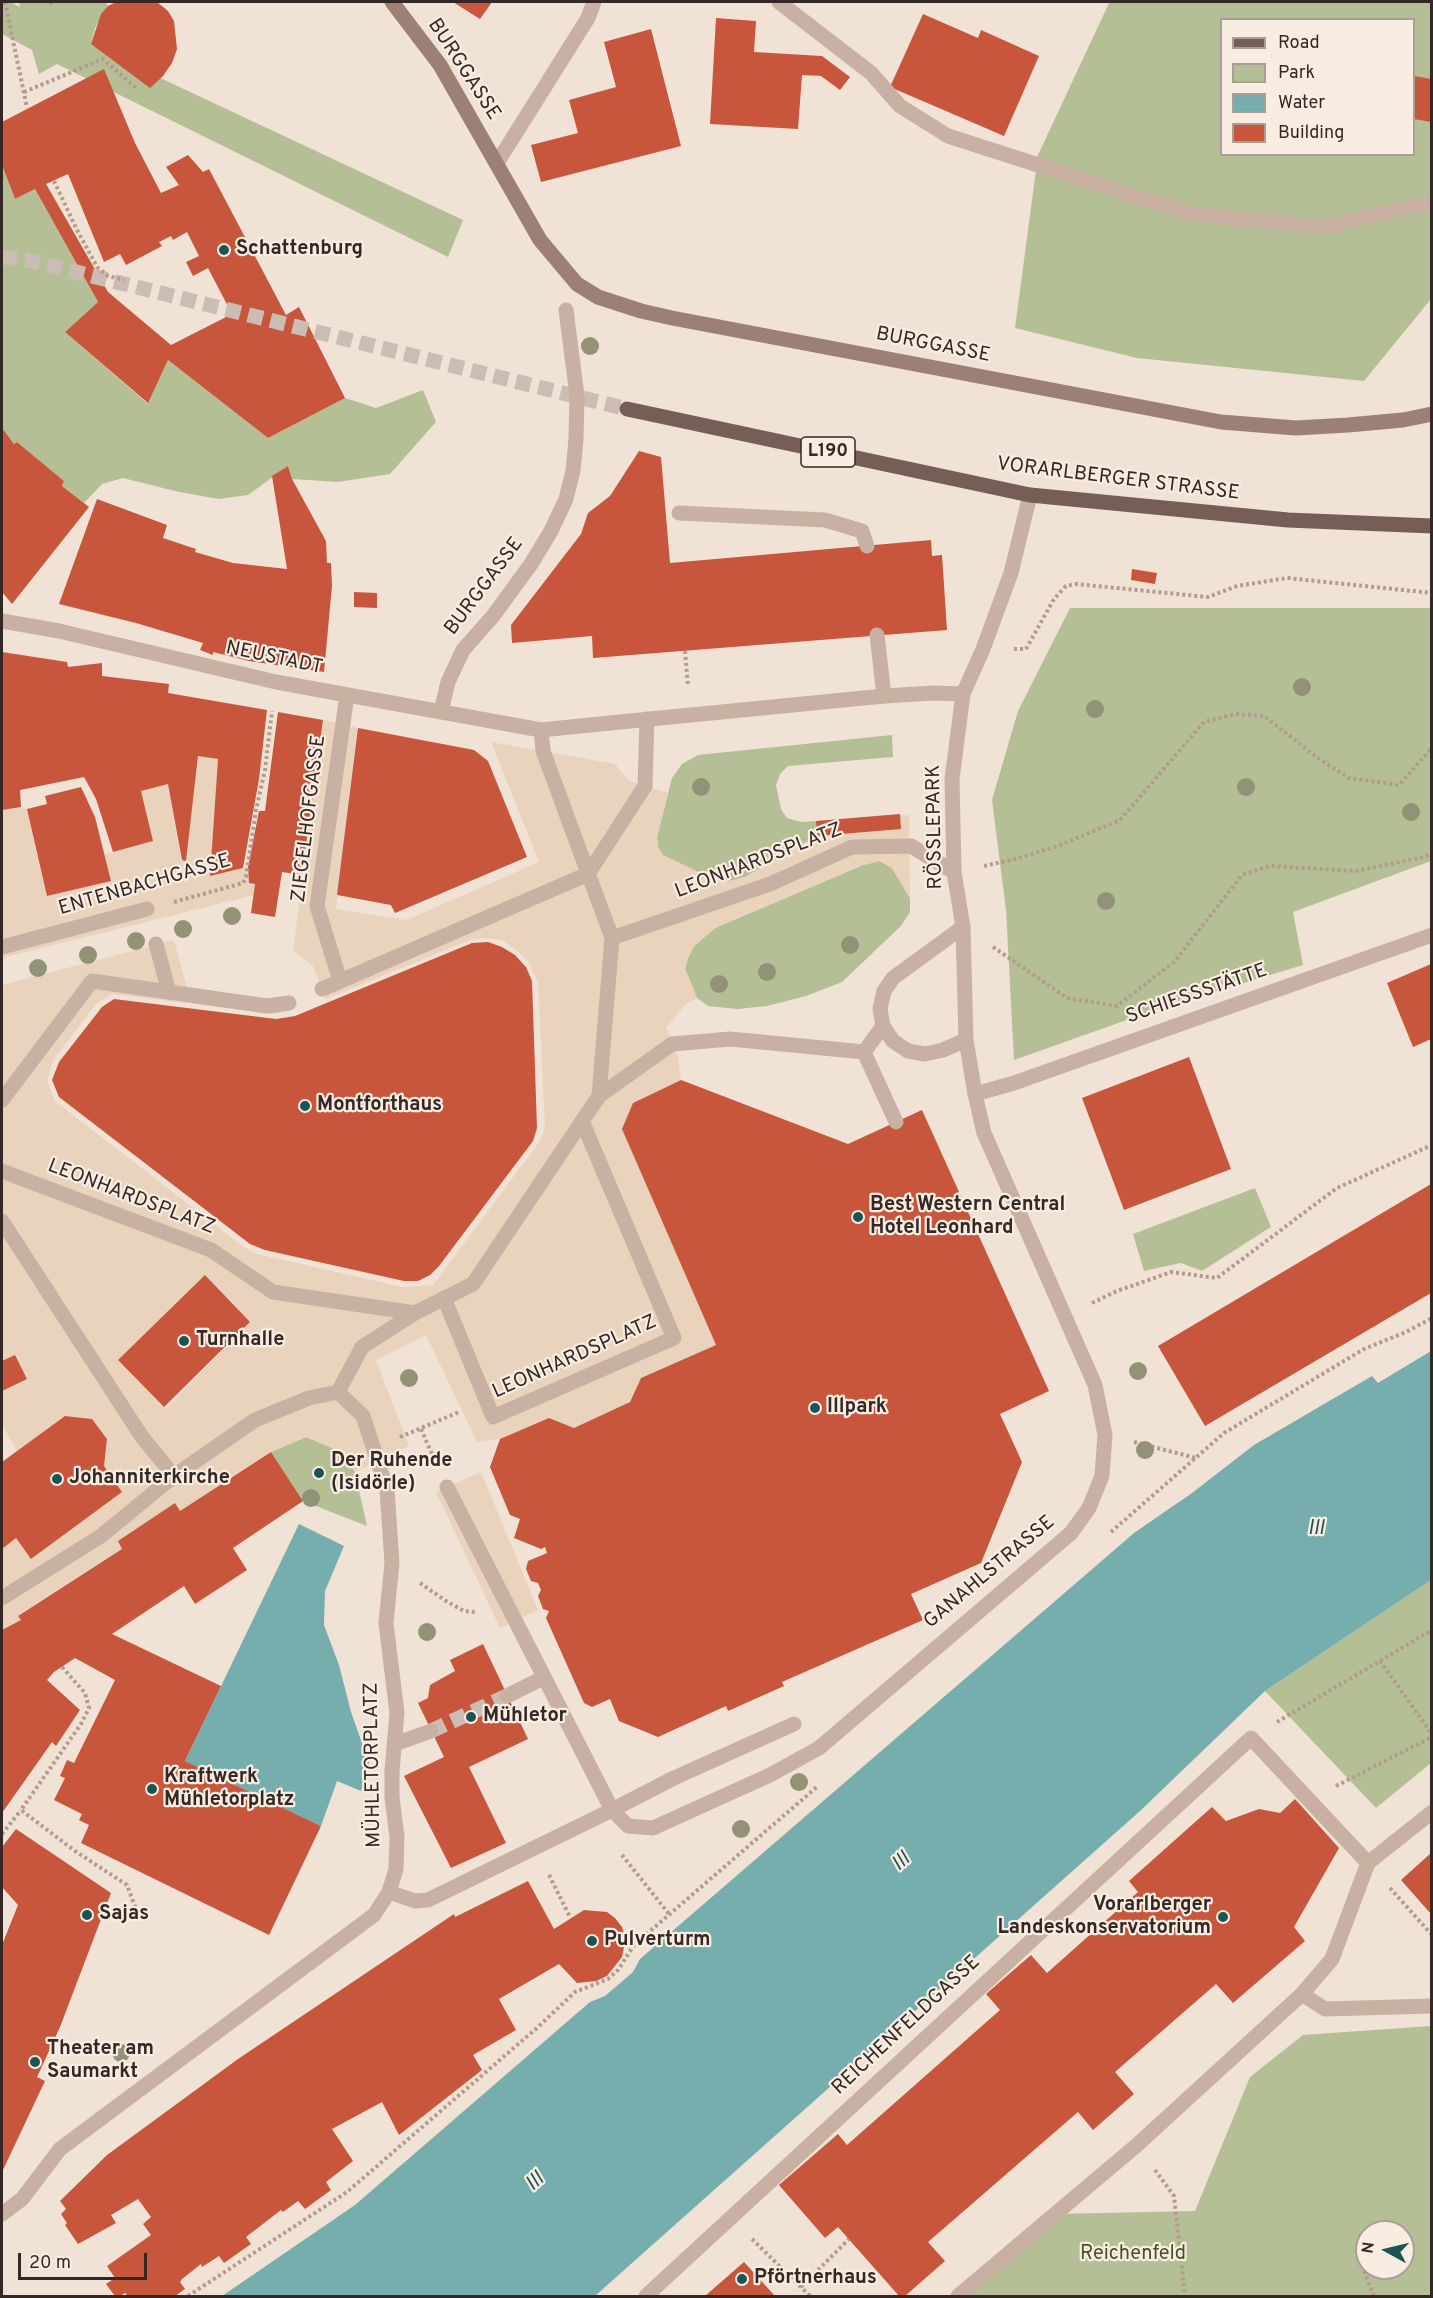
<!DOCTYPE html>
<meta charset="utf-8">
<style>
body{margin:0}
#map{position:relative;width:1433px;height:2298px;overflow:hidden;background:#f1e2d6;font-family:Overpass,sans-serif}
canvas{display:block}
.frame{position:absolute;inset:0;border:3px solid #332825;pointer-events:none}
.legend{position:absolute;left:1220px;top:18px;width:195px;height:138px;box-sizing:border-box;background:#f9ede2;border:2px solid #aa9e96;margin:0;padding:8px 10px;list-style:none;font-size:18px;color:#332825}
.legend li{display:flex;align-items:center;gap:12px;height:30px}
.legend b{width:30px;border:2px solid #aa9e96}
.north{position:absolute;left:1355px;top:2220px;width:60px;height:60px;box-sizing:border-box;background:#f9ede2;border:2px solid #aa9e96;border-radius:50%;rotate:278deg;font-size:16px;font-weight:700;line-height:24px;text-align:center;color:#332825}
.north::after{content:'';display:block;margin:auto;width:21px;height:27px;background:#1a5454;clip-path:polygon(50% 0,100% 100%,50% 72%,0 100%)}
.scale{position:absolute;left:18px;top:2253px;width:129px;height:27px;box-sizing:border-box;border:3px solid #332825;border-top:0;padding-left:8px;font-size:18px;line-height:21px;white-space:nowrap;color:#332825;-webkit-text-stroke:4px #f9ede2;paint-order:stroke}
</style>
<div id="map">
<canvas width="1433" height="2298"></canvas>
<div class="frame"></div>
<ul class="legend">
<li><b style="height:8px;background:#755e55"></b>Road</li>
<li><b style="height:16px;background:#b4bf96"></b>Park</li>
<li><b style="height:16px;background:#75aeac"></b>Water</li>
<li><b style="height:16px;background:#c7563d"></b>Building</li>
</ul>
<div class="north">N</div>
<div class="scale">20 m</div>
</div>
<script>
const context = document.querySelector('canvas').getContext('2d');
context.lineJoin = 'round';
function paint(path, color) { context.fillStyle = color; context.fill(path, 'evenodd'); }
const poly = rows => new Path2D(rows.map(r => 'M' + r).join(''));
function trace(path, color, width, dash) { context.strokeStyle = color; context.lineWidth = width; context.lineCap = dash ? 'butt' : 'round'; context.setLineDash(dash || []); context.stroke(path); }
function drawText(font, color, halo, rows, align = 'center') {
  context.font = font + ' Overpass,sans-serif'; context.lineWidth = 4.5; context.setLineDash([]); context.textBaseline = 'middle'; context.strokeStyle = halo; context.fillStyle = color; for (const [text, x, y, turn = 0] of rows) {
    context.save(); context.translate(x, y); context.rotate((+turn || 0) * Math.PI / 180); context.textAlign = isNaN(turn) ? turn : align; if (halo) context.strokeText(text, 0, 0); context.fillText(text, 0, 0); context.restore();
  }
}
paint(poly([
 [2,2,10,2,20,7,19,2,106,2,108,6,95,28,91,44,139,68,463,220,448,257,57,64,39,74,32,50,2,34],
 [1108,2,1431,2,1431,299,1364,381,1137,358,1015,328,1038,155,1109,3],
 [1222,20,1414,20,1414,154,1222,154],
 [2,165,15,199,35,189,98,302,65,332,147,403,168,360,268,438,345,398,376,408,423,390,436,422,390,474,338,482,292,479,288,466,248,495,219,499,179,492,123,478,102,484,84,503,62,486,64,481,17,442,14,444,2,428],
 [1070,608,1431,608,1431,861,1293,912,1303,965,1155,1010,1014,1060,1006,910,992,800,1018,711],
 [892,735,893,757,788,766,780,774,776,785,781,809,787,818,801,822,816,821,817,836,745,877,730,881,711,878,662,855,658,847,657,837,672,778,682,764,698,755],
 [880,861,892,868,910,898,910,912,901,926,842,982,806,996,767,1006,738,1009,708,1006,697,998,685,969,688,958,694,946,715,928,863,865],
 [1255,1188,1271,1227,1202,1271,1181,1263,1144,1271,1133,1234],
 [306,1437,342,1452,355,1472,367,1526,303,1501,271,1452],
 [1431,1580,1431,1763,1376,1808,1265,1691],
 [1431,2026,1431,2296,960,2296,1055,2214,1195,2211,1250,2077,1303,2035],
 [1367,2232,1403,2232,1403,2268,1367,2268]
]), '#b4bf96');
paint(poly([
 [323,720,358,728,336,909,407,920,539,862,491,742,615,764,629,781,668,793,657,837,658,847,663,855,711,878,730,881,745,877,816,836,816,821,909,815,910,898,892,868,879,861,863,865,715,928,694,946,688,958,685,969,697,998,685,1005,666,1028,678,1057,681,1080,633,1103,623,1129,716,1345,641,1378,630,1402,574,1428,549,1418,500,1439,477,1442,426,1335,376,1360,409,1446,355,1472,342,1452,306,1437,271,1452,180,1511,175,1504,118,1541,122,1549,18,1615,21,1620,2,1630,2,1549,16,1538,31,1559,122,1492,104,1466,107,1439,92,1419,65,1416,17,1451,2,1425,2,1389,27,1379,15,1355,2,1361,2,985,174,940,187,988,274,999,286,996,292,1009,275,1014,112,994,97,1003,54,1059,47,1080,55,1101,245,1248,257,1254,402,1287,433,1285,540,1141,545,1128,538,982,528,961,517,951,504,941,488,938,472,939,326,999,313,966,293,951],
 [205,1275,250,1322,166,1409,119,1360],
 [198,756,218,759,210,876,248,867,249,883,255,884,254,895,2,958,2,810,21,807,27,809,47,896,111,881,104,854,153,841,141,791,168,784,181,860,186,861],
 [481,1472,538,1610,500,1628,436,1492]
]), '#e9d3bc');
paint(poly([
 [1431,1351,1431,1580,1265,1691,1140,1811,595,2296,222,2296,355,2205,590,2002,605,1996,633,1972,640,1959,1134,1533,1192,1493,1254,1445,1372,1376,1378,1383],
 [299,1524,344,1546,325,1591,324,1625,339,1665,351,1712,369,1763,361,1791,337,1781,321,1826,185,1761]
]), '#75aeac');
paint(poly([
 [116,2,157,2,168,11,174,21,177,49,172,63,163,76,150,88,91,44,101,14,108,6],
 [453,2,492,2,480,19],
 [923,14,978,38,981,30,1039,56,1004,136,890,87],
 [716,18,756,21,754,52,822,56,850,77,840,90,821,76,802,75,798,129,710,124],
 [651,29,681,146,541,182,531,145,578,133,569,100,616,87,604,42],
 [104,69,135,143,161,193,179,185,166,167,188,155,203,172,209,169,286,315,299,307,345,398,268,438,168,360,148,403,65,332,98,302,35,189,15,199,2,165,2,122],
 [68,174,104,262,120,254,126,265,162,246,159,242,171,236,173,240,187,232,199,256,186,262,193,276,208,268,232,314,171,345,108,292,46,184],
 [1414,76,1431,79,1431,122,1414,119],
 [2,428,14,444,17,442,64,481,62,486,89,507,12,604,2,592],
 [639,451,661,457,670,563,931,540,932,556,942,555,947,630,593,658,592,636,512,643,511,625,581,534,588,513,610,496],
 [288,466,292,479,326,541,327,563,331,563,332,586,324,672,249,661,213,652,213,655,200,650,203,643,136,623,59,604,97,499,167,525,163,538,196,549,195,552,233,563,287,569,272,476],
 [1132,569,1157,573,1155,584,1131,580],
 [354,592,377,593,377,608,354,607],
 [2,652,67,662,68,667,102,663,102,676,169,684,168,693,267,710,259,779,243,868,210,876,218,759,198,756,186,861,182,860,168,784,141,791,153,841,113,852,96,799,84,777,20,790,21,807,2,810],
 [278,712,323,720,302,875,282,872,275,917,251,913,255,884,249,883,248,867,259,811,265,811],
 [358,728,474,750,488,761,527,857,395,913,391,905,337,895],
 [81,787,95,817,111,881,47,896,27,809,47,804,45,796],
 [900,814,901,829,817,836,816,821],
 [488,942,502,947,515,955,526,967,532,981,537,1128,533,1141,439,1266,430,1275,418,1281,404,1281,265,1250,250,1244,59,1097,52,1080,59,1062,102,1007,114,999,276,1019,295,1016,472,943],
 [1431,964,1431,1039,1413,1047,1387,983],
 [1189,1057,1231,1169,1124,1210,1082,1098],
 [681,1080,848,1144,922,1110,1049,1391,1000,1414,1022,1462,981,1563,911,1594,923,1620,782,1682,784,1686,728,1711,726,1706,658,1737,619,1721,610,1699,592,1707,584,1703,546,1618,549,1611,543,1609,538,1596,541,1590,538,1583,531,1581,526,1569,528,1561,547,1553,545,1547,541,1549,514,1538,520,1519,510,1515,490,1467,500,1439,549,1418,574,1428,630,1402,641,1378,716,1345,622,1129,633,1103],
 [1431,1184,1431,1293,1205,1426,1158,1346],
 [205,1275,250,1322,164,1407,118,1360],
 [15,1355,27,1379,2,1391,2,1361],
 [65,1416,92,1419,107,1439,104,1466,122,1492,31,1559,16,1538,2,1549,2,1462],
 [271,1452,303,1501,233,1548,247,1570,195,1604,184,1586,112,1634,221,1686,185,1761,321,1826,269,1935,81,1843,89,1825,79,1820,82,1814,54,1800,65,1778,60,1776,67,1760,74,1763,115,1680,75,1658,54,1672,47,1680,80,1710,56,1746,52,1742,2,1813,2,1630,21,1620,18,1616,122,1549,118,1541,175,1503,180,1511],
 [483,1644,528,1739,469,1767,506,1843,451,1868,404,1776,444,1757,418,1703,428,1698,430,1685,455,1671,450,1660],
 [1295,1799,1339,1848,1294,1927,1305,1941,1233,2003,1216,1984,1115,2072,1134,2094,1093,2130,1078,2112,928,2242,945,2261,905,2296,899,2296,838,2227,825,2238,779,2185,838,2134,847,2145,1000,2010,986,1994,1031,1955,1047,1973,1138,1892,1129,1881,1212,1807,1226,1821,1259,1809,1280,1813],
 [16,1829,111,1893,60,2027,37,2077,45,2081,2,2172,2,1945,18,1905,2,1887,2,1847],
 [1431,1853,1431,1914,1401,1880],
 [528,1881,554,1929,584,1910,607,1912,615,1918,622,1927,625,1936,624,1947,622,1957,607,1976,596,1981,577,1983,559,1964,499,1999,516,2030,473,2055,482,2070,399,2135,382,2102,332,2129,353,2161,326,2182,331,2190,305,2209,298,2201,283,2212,281,2210,246,2237,251,2244,224,2263,219,2256,202,2267,201,2264,182,2279,180,2282,185,2289,175,2296,128,2296,125,2293,120,2296,115,2296,106,2284,115,2278,107,2266,151,2235,143,2224,151,2217,138,2199,111,2215,116,2223,78,2244,65,2225,67,2223,61,2214,66,2209,60,2201,107,2155,238,2059,454,1914,455,1917],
 [744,2262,775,2296,705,2296]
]), '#c7563d');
trace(poly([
 [431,1731,507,1696]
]), '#cbbdb3', 15, [15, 8]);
trace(poly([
 [2,257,32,261,627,409]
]), '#cbbdb3', 15, [15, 8]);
trace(poly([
 [5,2,27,108],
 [50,2,53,5],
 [24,92,103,59,136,88],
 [54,181,77,230,97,267,108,276,124,280],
 [1014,649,1026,649,1054,599,1066,586,1076,584,1208,597,1237,586,1287,578,1432,593],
 [685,651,688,686],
 [984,866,1019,858,1058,846,1120,820,1204,722,1235,714,1264,716,1318,758,1349,778,1399,785,1432,748],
 [174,902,243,883,246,877,256,810,265,770,272,711],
 [993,947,1067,998,1117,1006,1174,962,1242,875,1270,866,1356,871,1424,857,1432,853],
 [1092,1303,1117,1291,1171,1272,1217,1278,1337,1188,1432,1145],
 [421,1429,435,1461],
 [400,1437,459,1412],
 [1134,1442,1196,1458],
 [1111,1532,1224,1433,1364,1349,1406,1332,1432,1318],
 [420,1583,446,1601,464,1611,476,1612],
 [1380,1661,1432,1734],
 [62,1667,85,1693,89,1708,81,1724,21,1810,75,1851,127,1885,140,1920],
 [1277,1722,1432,1630],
 [1336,1786,1432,1737],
 [2,1834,21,1810],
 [622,1855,669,1914],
 [549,1875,570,1917],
 [1390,1888,1432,1935],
 [1155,2170,1174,2196,1185,2296],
 [752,2239,810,2296],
 [1364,2271,1374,2296],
 [801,2287,849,2239],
 [188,2296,347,2192,538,2027,575,1992,608,1979,618,1970,634,1945,818,1786]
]), '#b49b8d', 4, [3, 3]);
trace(poly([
 [679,513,825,520,862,531,867,546],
 [877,635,884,696],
 [645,786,647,719],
 [963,927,893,978,884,991,880,1009,883,1026,893,1041,908,1051,925,1054,943,1050,966,1040],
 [672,1044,730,1039,864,1052],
 [864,1052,896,1122],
 [864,1052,883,1026],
 [794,1724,674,1778,612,1810,628,1826,653,1828,770,1775,819,1748,1071,1533,1089,1508,1102,1476,1105,1435,1095,1385,984,1133,975,1094],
 [1302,1994,1325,2009,1432,2006],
 [646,2296,1251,1738,1368,1863],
 [958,2296,1137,2145,1302,1994,1332,1959,1368,1863,1432,1812]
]), '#c8b1a2', 15);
trace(poly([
 [2,621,59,631,276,682,541,730,610,723],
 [441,712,448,682,463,650,493,616,531,564,551,531,566,499,573,471,576,439,577,396,566,310],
 [541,730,543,751,612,938,599,1096],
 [612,938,770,884,852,847,911,846,954,872],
 [156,944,169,992],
 [2,947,147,909],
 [340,981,317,906,347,695],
 [322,989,588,874,645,786],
 [2,1100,92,981,267,1006,289,1003],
 [2,1171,211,1250,273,1292,415,1313],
 [2,1221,142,1437,174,1476],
 [444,1298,493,1417,674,1338,582,1121],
 [338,1392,362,1347,415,1313,473,1284,599,1096,672,1044],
 [447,1487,612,1810],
 [2,1598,101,1536,174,1476,255,1420,309,1398,338,1392,363,1416,387,1490,392,1563,386,1623,397,1713,392,1771],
 [507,1696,543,1678],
 [395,1744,431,1731]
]), '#c8b1a2', 15);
trace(poly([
 [779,2,871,73,900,106,948,136,1191,214,1324,227,1432,202],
 [497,163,588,18,594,2],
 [1030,495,1011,573,983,649,963,694,952,779,954,872,963,927,966,1040,975,1094,1014,1083,1432,935],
 [610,723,884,696,934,693,963,694],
 [389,1892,415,1901,428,1900,612,1810],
 [2,2214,22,2199,60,2149,374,1915,389,1892,396,1869,397,1837,392,1797,392,1771]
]), '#c8b1a2', 15);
trace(poly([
 [392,2,440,65,540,240,577,284,598,297,641,311,672,318,1221,422,1296,428,1348,425,1403,420,1432,414]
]), '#9c8074', 15);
trace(poly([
 [627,409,1030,495,1288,520,1432,526]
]), '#755e55', 15);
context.fillStyle = '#929276';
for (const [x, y] of [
 [590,346],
 [1302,687],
 [1095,709],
 [701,787],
 [1246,787],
 [1411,812],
 [1106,901],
 [232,916],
 [183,929],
 [136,941],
 [850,945],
 [88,955],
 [38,968],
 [767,972],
 [719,984],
 [1138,1371],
 [409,1378],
 [1145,1450],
 [311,1498],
 [427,1632],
 [799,1782],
 [741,1829],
 [121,2053]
]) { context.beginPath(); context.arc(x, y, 9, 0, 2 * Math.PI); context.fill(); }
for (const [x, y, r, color] of [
 [224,250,6,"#1a5454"],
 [305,1106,6,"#1a5454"],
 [858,1217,6,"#1a5454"],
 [184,1341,6,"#1a5454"],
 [815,1408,6,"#1a5454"],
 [319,1473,6,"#1a5454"],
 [57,1479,6,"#1a5454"],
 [471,1717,6,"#1a5454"],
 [152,1789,6,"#1a5454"],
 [87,1915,6,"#1a5454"],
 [1223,1917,6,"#1a5454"],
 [592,1941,6,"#1a5454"],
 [35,2062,6,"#1a5454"],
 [742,2279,6,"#1a5454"]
]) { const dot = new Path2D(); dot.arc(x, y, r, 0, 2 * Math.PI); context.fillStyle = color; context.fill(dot); trace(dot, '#f9ede2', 2); }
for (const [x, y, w] of [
 [828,452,54]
]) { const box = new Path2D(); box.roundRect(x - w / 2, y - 15, w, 30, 4.5); context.fillStyle = '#f9ede2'; context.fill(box); trace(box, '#332825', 1.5); }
drawText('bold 18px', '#332825', null, [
 ["L190",828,452]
]);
drawText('20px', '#332825', '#f9ede2', [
 ["BURGGASSE",463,70,57],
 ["BURGGASSE",933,346,11],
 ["VORARLBERGER STRASSE",1118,480,7],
 ["BURGGASSE",485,587,-53],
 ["NEUSTADT",274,659,12],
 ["ZIEGELHOFGASSE",310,819,-83],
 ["RÖSSLEPARK",936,827,-91],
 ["LEONHARDSPLATZ",759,862,-21],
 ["ENTENBACHGASSE",145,886,-16],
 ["SCHIESSSTÄTTE",1197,995,-19],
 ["LEONHARDSPLATZ",131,1198,21],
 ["LEONHARDSPLATZ",575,1358,-24],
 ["GANAHLSTRASSE",990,1573,-40],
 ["MÜHLETORPLATZ",374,1765,-91],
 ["REICHENFELDGASSE",907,2026,-43]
]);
drawText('bold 20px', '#332825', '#f9ede2', [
 ["Schattenburg",236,250],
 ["Montforthaus",317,1106],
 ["Best Western Central",870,1206],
 ["Hotel Leonhard",870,1229],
 ["Turnhalle",196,1341],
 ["Illpark",827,1408],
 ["Der Ruhende",331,1462],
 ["(Isidörle)",331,1485],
 ["Johanniterkirche",69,1479],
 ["Mühletor",483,1717],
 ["Kraftwerk",164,1778],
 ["Mühletorplatz",164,1801],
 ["Vorarlberger",1211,1906,"right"],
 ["Landeskonservatorium",1211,1929,"right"],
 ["Sajas",99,1915],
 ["Pulverturm",604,1941],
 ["Theater am",47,2050],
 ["Saumarkt",47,2073],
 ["Pförtnerhaus",754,2279]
], 'left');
drawText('20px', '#455128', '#f9ede2', [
 ["Reichenfeld",1133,2255]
]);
drawText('italic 21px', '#1a5454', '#f9ede2', [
 ["Ill",1316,1530],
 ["Ill",902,1863,-40],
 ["Ill",536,2183,-41]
]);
</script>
